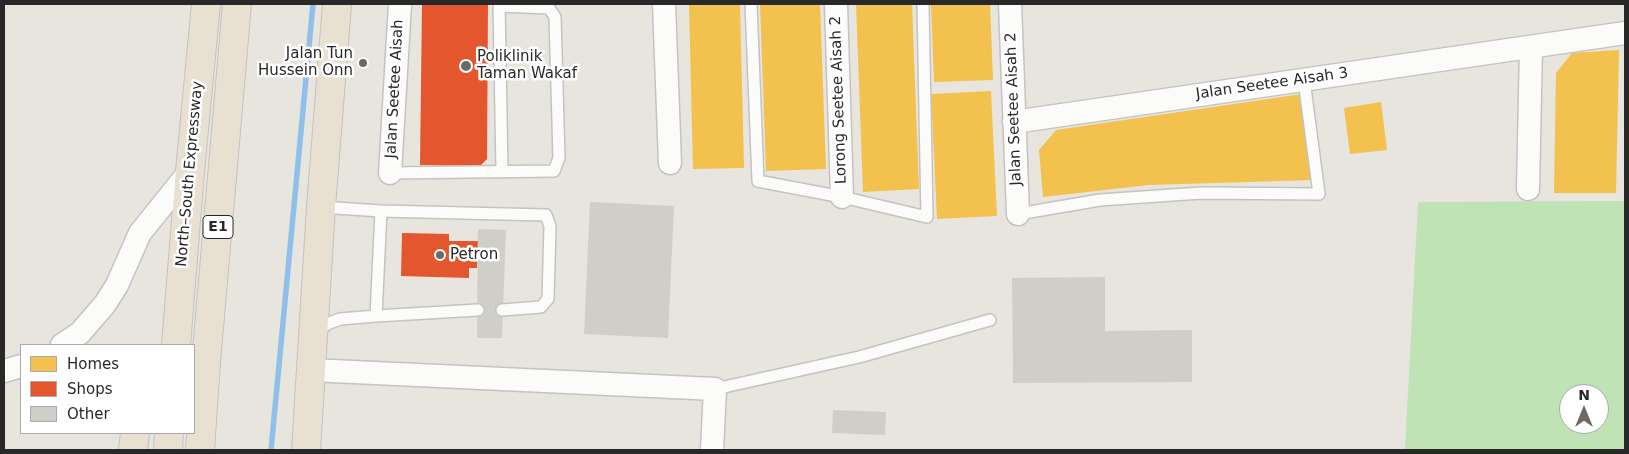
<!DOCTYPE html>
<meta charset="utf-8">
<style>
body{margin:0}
#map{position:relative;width:1629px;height:454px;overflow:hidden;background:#e7e5dd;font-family:"DejaVu Sans",sans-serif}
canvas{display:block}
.frame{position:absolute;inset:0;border:5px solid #282828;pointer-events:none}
.legend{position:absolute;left:20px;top:344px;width:175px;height:90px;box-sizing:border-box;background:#fff;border:1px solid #a9a9a9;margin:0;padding:6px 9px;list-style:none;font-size:15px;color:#282828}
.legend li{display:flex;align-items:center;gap:10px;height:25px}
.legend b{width:25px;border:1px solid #a9a9a9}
.north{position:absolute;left:1559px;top:384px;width:50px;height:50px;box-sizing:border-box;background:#fff;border:1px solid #a9a9a9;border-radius:50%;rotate:0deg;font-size:14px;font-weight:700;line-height:20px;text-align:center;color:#282828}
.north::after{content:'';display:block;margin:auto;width:18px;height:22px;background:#6b6a67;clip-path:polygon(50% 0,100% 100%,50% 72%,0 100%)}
</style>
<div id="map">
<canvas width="1629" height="454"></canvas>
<div class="frame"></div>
<ul class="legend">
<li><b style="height:14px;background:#f2c14e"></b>Homes</li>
<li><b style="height:14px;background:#e4572e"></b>Shops</li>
<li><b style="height:14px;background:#d0cec8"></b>Other</li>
</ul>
<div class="north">N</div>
</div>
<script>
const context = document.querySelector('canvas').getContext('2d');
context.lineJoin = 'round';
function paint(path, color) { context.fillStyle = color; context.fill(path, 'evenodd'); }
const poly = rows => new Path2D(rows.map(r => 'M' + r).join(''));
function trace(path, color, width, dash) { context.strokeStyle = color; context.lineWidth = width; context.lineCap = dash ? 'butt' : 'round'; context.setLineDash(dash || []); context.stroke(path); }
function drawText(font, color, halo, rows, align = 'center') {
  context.font = font + ' "DejaVu Sans",sans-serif'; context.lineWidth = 5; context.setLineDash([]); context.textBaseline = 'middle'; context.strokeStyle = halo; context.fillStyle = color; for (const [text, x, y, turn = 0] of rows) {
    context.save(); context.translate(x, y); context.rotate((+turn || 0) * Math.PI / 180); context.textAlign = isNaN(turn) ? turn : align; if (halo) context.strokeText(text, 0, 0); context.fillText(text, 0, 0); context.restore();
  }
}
paint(poly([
 [1625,201,1625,450,1405,450,1418,202],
 [1569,394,1599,394,1599,424,1569,424]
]), '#bfe3b5');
paint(poly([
 [689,4,740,4,744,168,693,169],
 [760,4,820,4,826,169,766,171],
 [856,4,912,4,919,189,863,192],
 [931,4,990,4,993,80,934,82],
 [1619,50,1616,193,1554,193,1556,73,1572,53],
 [991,91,997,216,937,219,931,94],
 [1302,94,1315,180,1149,185,1043,197,1039,150,1056,130],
 [1381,102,1387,150,1350,154,1344,108]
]), '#f2c14e');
paint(poly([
 [422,4,488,4,487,159,480,166,420,165],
 [402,233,449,234,449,241,478,241,477,268,469,268,469,278,401,276]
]), '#e4572e');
trace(poly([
 [271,450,313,4]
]), '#8fbfea', 5.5);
paint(poly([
 [590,202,674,206,668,338,584,334],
 [478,229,506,230,502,338,477,338],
 [1105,277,1105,331,1192,330,1192,382,1013,383,1012,278],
 [833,410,886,412,885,435,832,433]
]), '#d0cec8');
const lane = poly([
 [499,4,502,171],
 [751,4,758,181,842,197,927,217,923,4],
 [390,173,554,171,559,158,555,17,549,8,499,6],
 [381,211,546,215,550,226,548,299,541,307,502,310],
 [1018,214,1100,200,1201,193,1319,194,1304,80],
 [376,316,478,310],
 [316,334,327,324,340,319,376,316,381,211,321,207],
 [715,389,859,357,990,320]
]);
const street = poly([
 [664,4,670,163],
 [836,4,842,197],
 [1010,4,1018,214],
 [1014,122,1625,33],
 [390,173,400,4],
 [1528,189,1531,47],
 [62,345,80,333,105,304,117,285,140,233,190,171],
 [311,370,715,389,712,450],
 [4,371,21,366]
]);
const highway = poly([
 [176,345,190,171,206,4],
 [133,450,135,433],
 [168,450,169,433],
 [200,450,206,362,237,4],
 [306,450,321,207,337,4]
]);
trace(lane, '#c4c3c3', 14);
trace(street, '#c4c3c3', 25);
trace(highway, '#c3c2c0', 30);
trace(lane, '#fbfbfa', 11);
trace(street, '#fbfbfa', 22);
trace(highway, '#e8e1d2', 28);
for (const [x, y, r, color] of [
 [363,63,5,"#6b6a67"],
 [466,66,6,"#6b6a67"],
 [440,255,5,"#6b6a67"]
]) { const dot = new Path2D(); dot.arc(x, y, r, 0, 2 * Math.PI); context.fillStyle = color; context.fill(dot); trace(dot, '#fff', 2); }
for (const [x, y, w] of [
 [218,227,30]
]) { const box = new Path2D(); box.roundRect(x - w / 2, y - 11.5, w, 23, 4); context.fillStyle = '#fff'; context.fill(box); trace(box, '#282828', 1); }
drawText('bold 14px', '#282828', null, [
 ["E1",218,227]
]);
drawText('15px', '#282828', '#fff', [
 ["Jalan Tun",353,54,"right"],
 ["Hussein Onn",353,71,"right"],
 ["Poliklinik",477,57],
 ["Taman Wakaf",477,74],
 ["Petron",450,255]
], 'left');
drawText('15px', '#282828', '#fff', [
 ["Jalan Seetee Aisah 3",1272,84,-8],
 ["Jalan Seetee Aisah",395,89,-87],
 ["Lorong Seetee Aisah 2",839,100,-92],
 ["Jalan Seetee Aisah 2",1014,109,-92],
 ["North–South Expressway",190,174,-85]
]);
</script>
